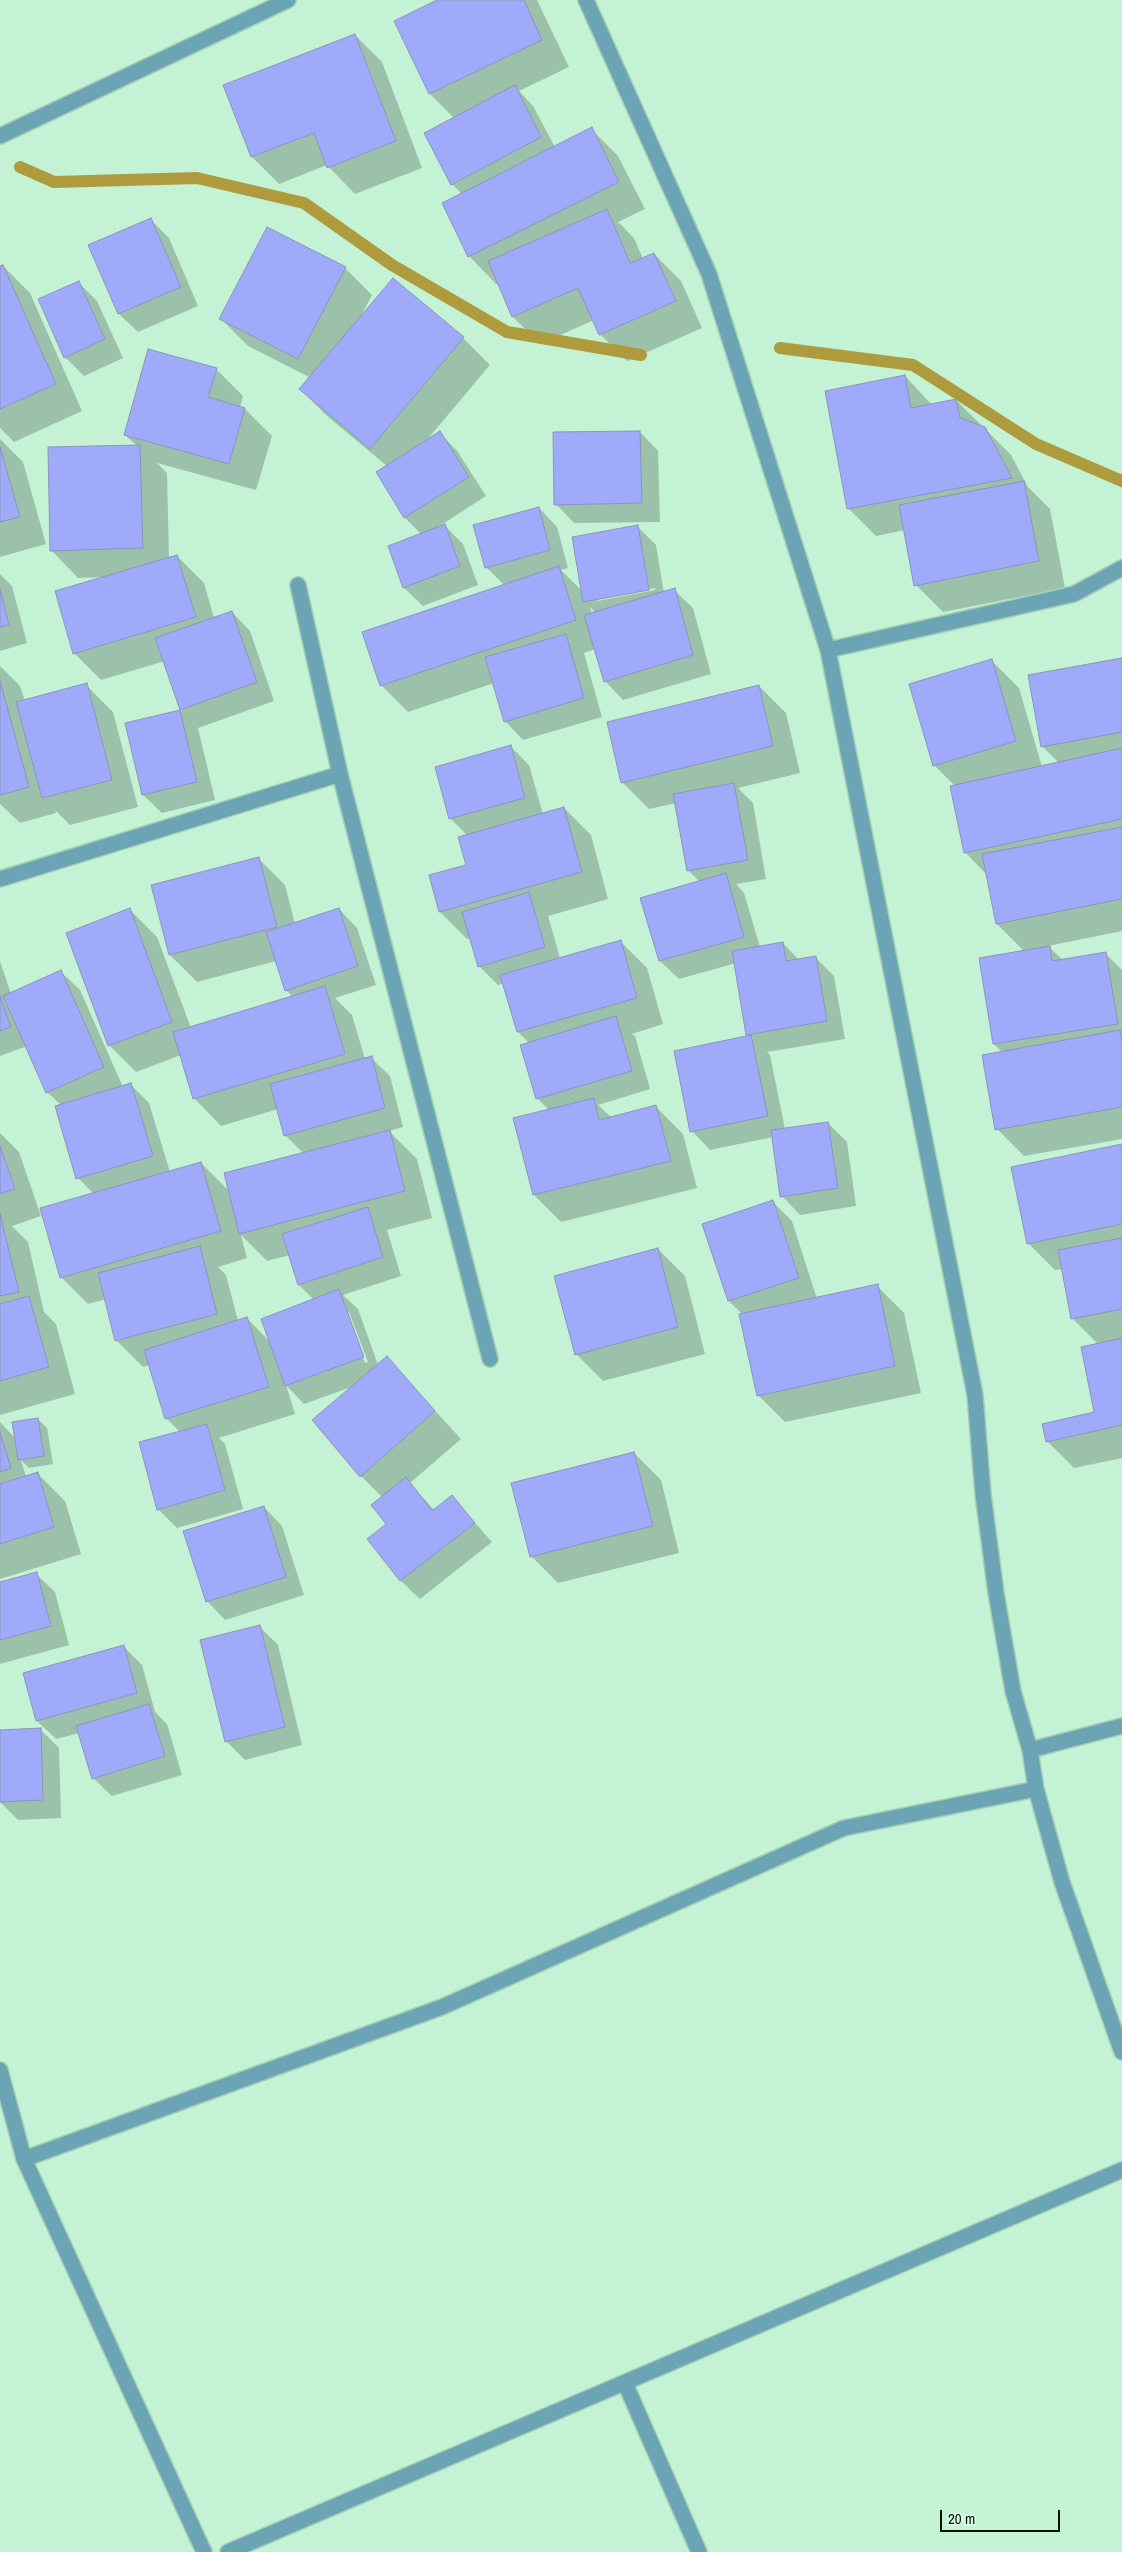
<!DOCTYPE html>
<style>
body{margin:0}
#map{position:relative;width:1122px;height:2552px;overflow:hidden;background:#c4f2d5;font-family:"Archivo Narrow",sans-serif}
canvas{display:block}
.scale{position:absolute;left:940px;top:2510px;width:120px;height:22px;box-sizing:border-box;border:2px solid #031309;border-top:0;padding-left:6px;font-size:15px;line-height:18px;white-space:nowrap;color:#031309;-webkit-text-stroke:4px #d8fde6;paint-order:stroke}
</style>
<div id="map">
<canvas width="1122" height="2552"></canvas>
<div class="scale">20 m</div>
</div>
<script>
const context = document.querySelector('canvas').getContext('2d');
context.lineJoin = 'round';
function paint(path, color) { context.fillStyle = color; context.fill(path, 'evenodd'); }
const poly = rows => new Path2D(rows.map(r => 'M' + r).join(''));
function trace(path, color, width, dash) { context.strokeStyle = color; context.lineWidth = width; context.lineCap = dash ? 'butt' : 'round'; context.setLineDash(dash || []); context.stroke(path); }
paint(poly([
 [440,0,537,0,569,67,519,91,533,106,555,147,591,129,618,156,645,209,618,222,634,238,643,259,654,254,681,281,702,328,627,361,600,334,594,320,540,344,513,317,499,282,496,284,470,257,443,204,462,194,452,184,455,119,430,94,396,22],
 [355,35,382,62,422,168,355,194,327,165,279,184,252,157,224,85],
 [151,220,169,238,198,306,138,332,119,314,90,246],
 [3,266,30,293,82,411,14,442,0,428,0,267],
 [345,268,372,295,361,316,393,280,463,338,490,365,426,441,440,433,458,452,486,496,438,527,445,526,463,544,478,585,423,606,404,588,390,547,422,535,405,518,377,473,387,466,327,416,300,389,311,378,248,346,221,319],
 [78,282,97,301,123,358,84,376,65,357],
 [216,369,243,396,240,407,245,409,272,436,256,490,157,463,167,473,169,559,177,556,204,583,214,618,232,612,250,631,274,701,198,728,215,800,162,813,143,795,126,724,182,711,165,661,101,680,74,653,103,577,78,578,51,550,137,446,125,435],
 [905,376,932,405,956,400,1011,455,1028,487,1050,509,1065,588,943,612,916,585,905,530,876,536,848,508],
 [640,432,658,451,660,522,574,523,556,504],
 [0,439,23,462,46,544,0,557],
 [539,508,557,527,568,568,561,570,582,591,637,526,656,545,664,593,674,590,693,608,711,674,623,700,605,681,595,649,584,653,602,717,523,740,505,721,494,683,408,712,381,685,504,585,486,567],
 [655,588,655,590,597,601,597,598],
 [590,607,596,613,592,614],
 [0,574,12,586,27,643,0,651],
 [1122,659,1122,931,1048,946,1063,960,1105,953,1122,970,1122,1139,1024,1156,997,1129,1003,1053,994,1044,981,959,1025,952,997,924,987,875,965,852,955,786,934,765,992,661,1019,688,1042,767,1059,763,1042,746],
 [0,666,20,686,25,701,86,685,113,712,138,807,70,825,55,810,56,813,20,823,0,804],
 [759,686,786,713,800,773,738,788,753,803,766,879,736,884,744,893,760,947,783,943,799,960,815,957,834,976,845,1039,767,1052,770,1055,785,1129,828,1123,847,1142,856,1206,800,1215,782,1196,773,1137,710,1150,692,1131,750,1037,747,1034,736,963,679,979,660,961,700,882,689,871,676,803,649,809,622,782],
 [511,747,529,765,543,814,564,808,591,835,608,899,548,916,560,958,620,941,647,968,663,1024,632,1034,635,1036,650,1089,598,1105,612,1118,656,1107,683,1134,697,1188,561,1222,534,1195,549,1110,538,1099,522,1045,529,1043,518,1032,504,983,498,985,479,966,471,938,467,939,440,912,467,866,467,835,450,818],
 [258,858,285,885,295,924,339,909,357,928,376,985,335,998,352,1015,365,1059,371,1058,390,1076,403,1127,389,1131,417,1159,432,1218,387,1230,401,1276,343,1295,358,1309,378,1365,386,1357,461,1439,410,1483,435,1511,452,1497,492,1542,420,1599,401,1581,369,1539,388,1524,382,1497,361,1476,354,1386,304,1404,286,1385,295,1414,219,1438,225,1444,243,1509,177,1528,158,1509,180,1432,167,1419,150,1365,143,1367,116,1340,106,1299,88,1304,61,1277,94,1194,78,1178,61,1105,47,1092,27,1046,0,1056,0,961,11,994,61,972,80,990,123,1087,130,1084,149,1103,170,1172,201,1163,229,1191,304,1154,285,1135,278,1109,221,1126,194,1098,181,1055,136,1072,109,1045,130,910,157,937,191,1028,293,997,286,990,276,961,197,982,170,955,152,886],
 [241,1235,267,1261,290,1255,299,1285,314,1300,270,1342,247,1318,238,1321,226,1275,218,1267,247,1258],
 [346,1312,349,1312,368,1362,365,1363],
 [0,1133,19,1152,41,1216,12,1226,28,1242,44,1312,56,1324,75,1394,0,1415],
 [1122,1145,1122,1458,1074,1468,1047,1441,1096,1413,1099,1345,1072,1318,1062,1269,1055,1270,1028,1243],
 [773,1202,792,1221,817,1299,877,1286,904,1313,921,1393,785,1422,758,1395,743,1315,729,1301,704,1225],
 [658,1249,685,1276,705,1354,603,1381,576,1354],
 [38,1419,47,1428,53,1464,29,1468,21,1460,26,1477,38,1474,65,1501,81,1554,0,1579,0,1422,16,1439],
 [634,1453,661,1480,679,1553,558,1583,531,1556],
 [264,1507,282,1526,304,1595,225,1620,207,1601],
 [36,1574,55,1592,69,1645,0,1664,0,1584],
 [260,1627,278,1645,302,1745,245,1760,226,1741],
 [123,1646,142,1665,155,1712,167,1724,182,1775,112,1796,93,1778,79,1733,56,1739,37,1721],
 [40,1729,59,1748,61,1818,18,1820,0,1802,0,1731]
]), '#0003');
trace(poly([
 [20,167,54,182,197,178,304,203,392,265,507,332,641,355],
 [780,348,913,365,1036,444,1122,481]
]), '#ae9b3d', 12);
const building = poly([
 [437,0,524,0,542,40,429,94,394,21,437,0],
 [355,34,396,141,327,168,314,133,251,157,223,85,355,34],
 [515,85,541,137,451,185,424,133,515,85],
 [592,127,619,182,468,257,442,203,592,127],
 [607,209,630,263,654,253,676,301,599,335,578,288,512,317,488,261,607,209],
 [151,218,181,287,118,314,88,245,151,218],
 [267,227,346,267,298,359,219,319,267,227],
 [3,265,56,384,0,409,0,266,3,265],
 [393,278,464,337,370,449,299,389,393,278],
 [79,281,105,339,64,358,38,299,79,281],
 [148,349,217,368,208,397,245,408,229,464,124,435,148,349],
 [905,375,911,408,956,399,960,418,985,427,1012,478,847,509,825,391,905,375],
 [440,431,469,477,404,518,376,472,440,431],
 [640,431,642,503,554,505,553,432,640,431],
 [140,445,143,548,50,551,48,447,140,445],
 [0,447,20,517,0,522,0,447],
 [1024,481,1039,561,914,586,899,505,1024,481],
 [539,507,550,550,485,568,473,525,539,507],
 [445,524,460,566,403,588,388,546,445,524],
 [638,525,649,590,583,602,572,537,638,525],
 [177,555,196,617,73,654,55,591,177,555],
 [559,566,576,620,380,686,362,632,559,566],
 [675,588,693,655,604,682,584,615,675,588],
 [0,589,9,625,0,627,0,589],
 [232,611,257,682,180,710,155,638,232,611],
 [566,634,584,698,504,722,485,657,566,634],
 [1122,658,1122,732,1041,747,1028,675,1122,658],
 [992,659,1016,741,933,766,909,684,992,659],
 [0,681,29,787,0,795,0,681],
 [87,683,112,780,42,798,16,702,87,683],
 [759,685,773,746,621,783,607,722,759,685],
 [180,710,197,782,142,795,125,723,180,710],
 [511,745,525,798,449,819,435,767,511,745],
 [1122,748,1122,819,964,853,950,786,1122,748],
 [734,783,748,860,687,871,673,794,734,783],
 [564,807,582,872,439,912,429,875,466,865,458,837,564,807],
 [1122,827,1122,899,996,924,982,854,1122,827],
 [259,857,277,927,169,955,151,885,259,857],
 [726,873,744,937,659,961,640,898,726,873],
 [529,892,545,947,478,967,462,912,529,892],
 [130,908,172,1022,108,1046,66,933,130,908],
 [339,908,358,966,285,991,266,932,339,908],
 [621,940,637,998,517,1032,500,975,621,940],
 [783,942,786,961,816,956,827,1021,746,1035,732,951,783,942],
 [1050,946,1052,961,1106,952,1118,1024,993,1044,979,958,1050,946],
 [61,970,104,1067,46,1093,3,996,61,970],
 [325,986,345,1054,193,1099,173,1032,325,986],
 [0,996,11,1027,0,1031,0,996],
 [616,1016,632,1071,536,1099,520,1045,616,1016],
 [1120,1030,1122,1043,1122,1107,995,1130,982,1055,1120,1030],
 [751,1035,768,1116,690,1132,674,1051,751,1035],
 [372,1056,385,1108,284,1136,270,1084,372,1056],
 [131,1083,153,1156,76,1179,55,1106,131,1083],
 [594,1098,599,1120,656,1105,671,1161,533,1195,513,1118,594,1098],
 [828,1122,838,1188,780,1197,771,1130,828,1122],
 [390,1130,405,1191,239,1234,224,1173,390,1130],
 [1122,1144,1122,1224,1027,1244,1011,1167,1122,1144],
 [0,1146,15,1189,0,1194,0,1146],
 [201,1162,221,1231,60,1278,40,1208,201,1162],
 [773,1200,799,1278,728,1301,702,1224,773,1200],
 [368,1207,383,1257,298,1285,282,1234,368,1207],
 [0,1214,19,1292,0,1296,0,1214],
 [1122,1238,1122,1309,1071,1319,1058,1250,1122,1238],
 [200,1246,217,1314,115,1341,98,1273,200,1246],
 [658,1248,678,1327,575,1355,554,1276,658,1248],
 [878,1284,895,1366,757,1396,739,1314,878,1284],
 [339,1289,364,1357,285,1386,261,1319,339,1289],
 [29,1296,49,1367,0,1381,0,1304,29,1296],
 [247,1317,269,1387,165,1419,144,1350,247,1317],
 [1122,1338,1122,1425,1046,1442,1042,1424,1094,1412,1081,1347,1122,1338],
 [387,1356,435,1411,360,1477,312,1420,387,1356],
 [38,1418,44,1456,18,1460,12,1422,38,1418],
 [207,1424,225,1490,157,1510,139,1442,207,1424],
 [0,1432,11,1468,0,1472,0,1432],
 [634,1452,653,1526,530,1557,511,1483,634,1452],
 [38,1472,54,1527,0,1544,0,1484,38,1472],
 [406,1477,432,1511,452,1495,475,1523,400,1581,367,1539,386,1524,371,1505,406,1477],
 [264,1506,286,1577,206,1602,183,1531,264,1506],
 [37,1572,51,1626,0,1640,0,1582,37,1572],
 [260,1625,285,1727,225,1742,200,1640,260,1625],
 [124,1645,137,1693,36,1721,23,1673,124,1645],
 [149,1704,165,1756,92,1779,76,1726,149,1704],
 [41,1728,43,1800,0,1802,0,1730,41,1728]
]);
paint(building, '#9faafa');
trace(building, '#8c93bc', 1);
const minor = poly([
 [586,0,709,274,828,650,975,1395,983,1494,996,1593,1013,1691,1030,1750,1036,1789,1062,1882,1122,2052],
 [0,136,288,0],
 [298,585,340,774,490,1359],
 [828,650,1074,594,1122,568],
 [0,879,340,774],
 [1030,1750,1122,1726],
 [0,2070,24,2159,204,2552],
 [24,2159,442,2007,844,1828,1036,1789],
 [625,2383,699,2552],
 [228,2552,1122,2170]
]);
trace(minor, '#a5ceb4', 18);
trace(minor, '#6ba5b5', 15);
</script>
